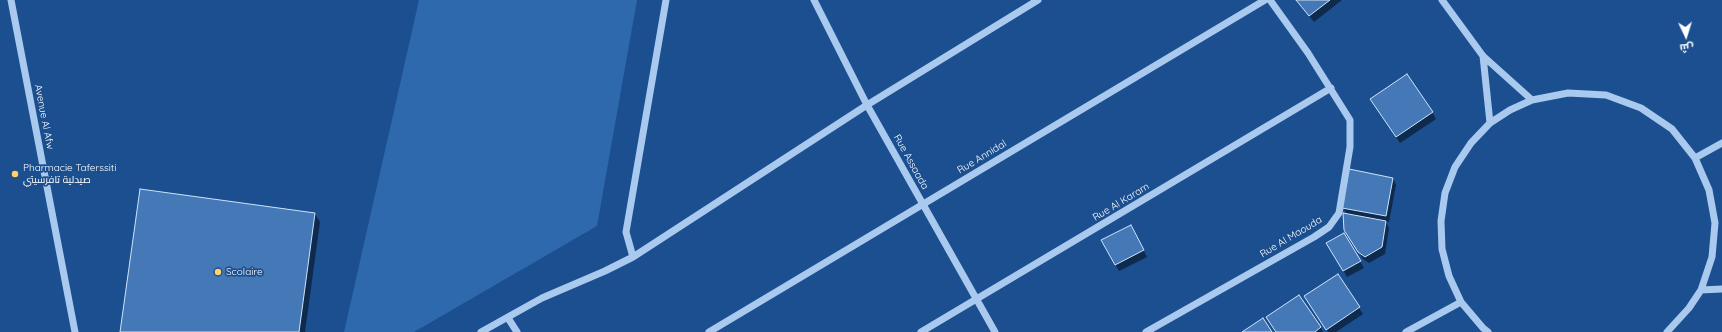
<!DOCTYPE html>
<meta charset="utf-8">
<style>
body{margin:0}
#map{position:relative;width:1722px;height:332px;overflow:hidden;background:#1b4f8f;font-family:Quicksand,Cairo,sans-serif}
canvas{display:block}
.north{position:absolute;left:1666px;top:16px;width:40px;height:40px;-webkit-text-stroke:3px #1b4f8f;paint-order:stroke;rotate:176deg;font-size:11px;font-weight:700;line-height:16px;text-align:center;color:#fff}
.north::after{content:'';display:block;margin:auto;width:14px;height:18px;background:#fff;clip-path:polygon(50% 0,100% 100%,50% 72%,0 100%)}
</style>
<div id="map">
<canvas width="1722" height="332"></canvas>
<div class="north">ش</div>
</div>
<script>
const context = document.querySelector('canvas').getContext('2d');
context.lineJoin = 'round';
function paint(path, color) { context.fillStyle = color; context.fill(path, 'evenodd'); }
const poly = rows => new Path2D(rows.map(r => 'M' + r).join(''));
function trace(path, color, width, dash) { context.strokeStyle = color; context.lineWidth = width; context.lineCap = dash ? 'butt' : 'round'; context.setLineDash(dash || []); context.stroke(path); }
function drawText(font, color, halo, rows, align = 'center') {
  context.font = font + ' Quicksand,Cairo,sans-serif'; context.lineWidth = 3.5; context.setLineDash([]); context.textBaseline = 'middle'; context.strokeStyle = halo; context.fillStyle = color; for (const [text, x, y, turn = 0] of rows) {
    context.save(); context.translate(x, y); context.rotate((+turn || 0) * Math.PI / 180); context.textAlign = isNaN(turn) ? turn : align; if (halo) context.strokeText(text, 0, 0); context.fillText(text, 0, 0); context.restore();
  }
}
paint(poly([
 [419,0,637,0,597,226,414,332,344,332]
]), '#2e69ad');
paint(poly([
 [1296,0,1342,0,1314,22],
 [1375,106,1432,112,1436,119,1400,143],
 [1393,178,1396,185,1389,222,1386,222,1389,228,1385,254,1369,263,1363,259,1349,237,1347,214,1343,208],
 [315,214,320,222,305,332,121,332],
 [1134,232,1147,257,1119,271,1102,241],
 [1344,234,1364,268,1347,277,1328,243],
 [1338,276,1363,314,1336,332,1328,332,1309,303],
 [1299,296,1321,328,1323,332,1276,332]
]), '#0007');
const building = poly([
 [1296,0,1330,0,1309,16,1296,0],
 [1407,74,1433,112,1396,137,1370,99,1407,74],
 [1349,169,1393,178,1386,216,1342,208,1349,169],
 [140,189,315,213,299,332,120,332,140,189],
 [1343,213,1386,221,1382,247,1365,257,1358,252,1344,230,1343,213],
 [1131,225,1144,250,1115,265,1101,240,1131,225],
 [1344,233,1361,261,1343,271,1326,243,1344,233],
 [1338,274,1360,307,1326,330,1304,296,1338,274],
 [1299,295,1321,327,1315,332,1276,332,1266,317,1299,295],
 [1263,318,1272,332,1242,332,1263,318]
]);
paint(building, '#4478b7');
trace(building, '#cfe3fa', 1);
trace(poly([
 [11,0,75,332],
 [814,0,867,105,995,332],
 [1442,0,1483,56,1532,100],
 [1483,56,1490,123],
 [1695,158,1722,143],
 [633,257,626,232,666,0],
 [1701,290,1722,289],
 [508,318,517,332],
 [481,332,542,298,605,271,633,257,867,105,1038,0],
 [709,332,1265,0],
 [921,332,1331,88],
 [1146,332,1314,237,1329,227,1339,213,1350,147,1350,120,1308,53,1270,0],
 [1406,332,1461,302],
 [1488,332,1483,328,1461,302,1449,276,1442,249,1441,221,1445,193,1455,167,1471,143,1490,123,1510,110,1532,100,1568,93,1606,95,1641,108,1672,129,1695,158,1709,190,1715,223,1712,257,1701,290,1689,308,1667,332]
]), '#a9c9ee', 7);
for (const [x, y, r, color] of [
 [15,174,4,"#ffd166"],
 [218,272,4,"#ffd166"]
]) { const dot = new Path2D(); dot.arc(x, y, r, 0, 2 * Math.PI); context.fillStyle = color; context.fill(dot); trace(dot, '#1b4f8f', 1.5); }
drawText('10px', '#fff', '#1b4f8f', [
 ["Avenue Al Afw",44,117,79],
 ["Rue Annidal",982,157,-31],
 ["Rue Assaada",911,162,61],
 ["Rue Al Karam",1121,202,-31],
 ["Rue Al Maouda",1291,237,-31]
]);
drawText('10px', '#fff', '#1b4f8f', [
 ["Pharmacie Taferssiti",23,168],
 ["صيدلية تافرسيتي",23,180],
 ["Scolaire",226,272]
], 'left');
</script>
